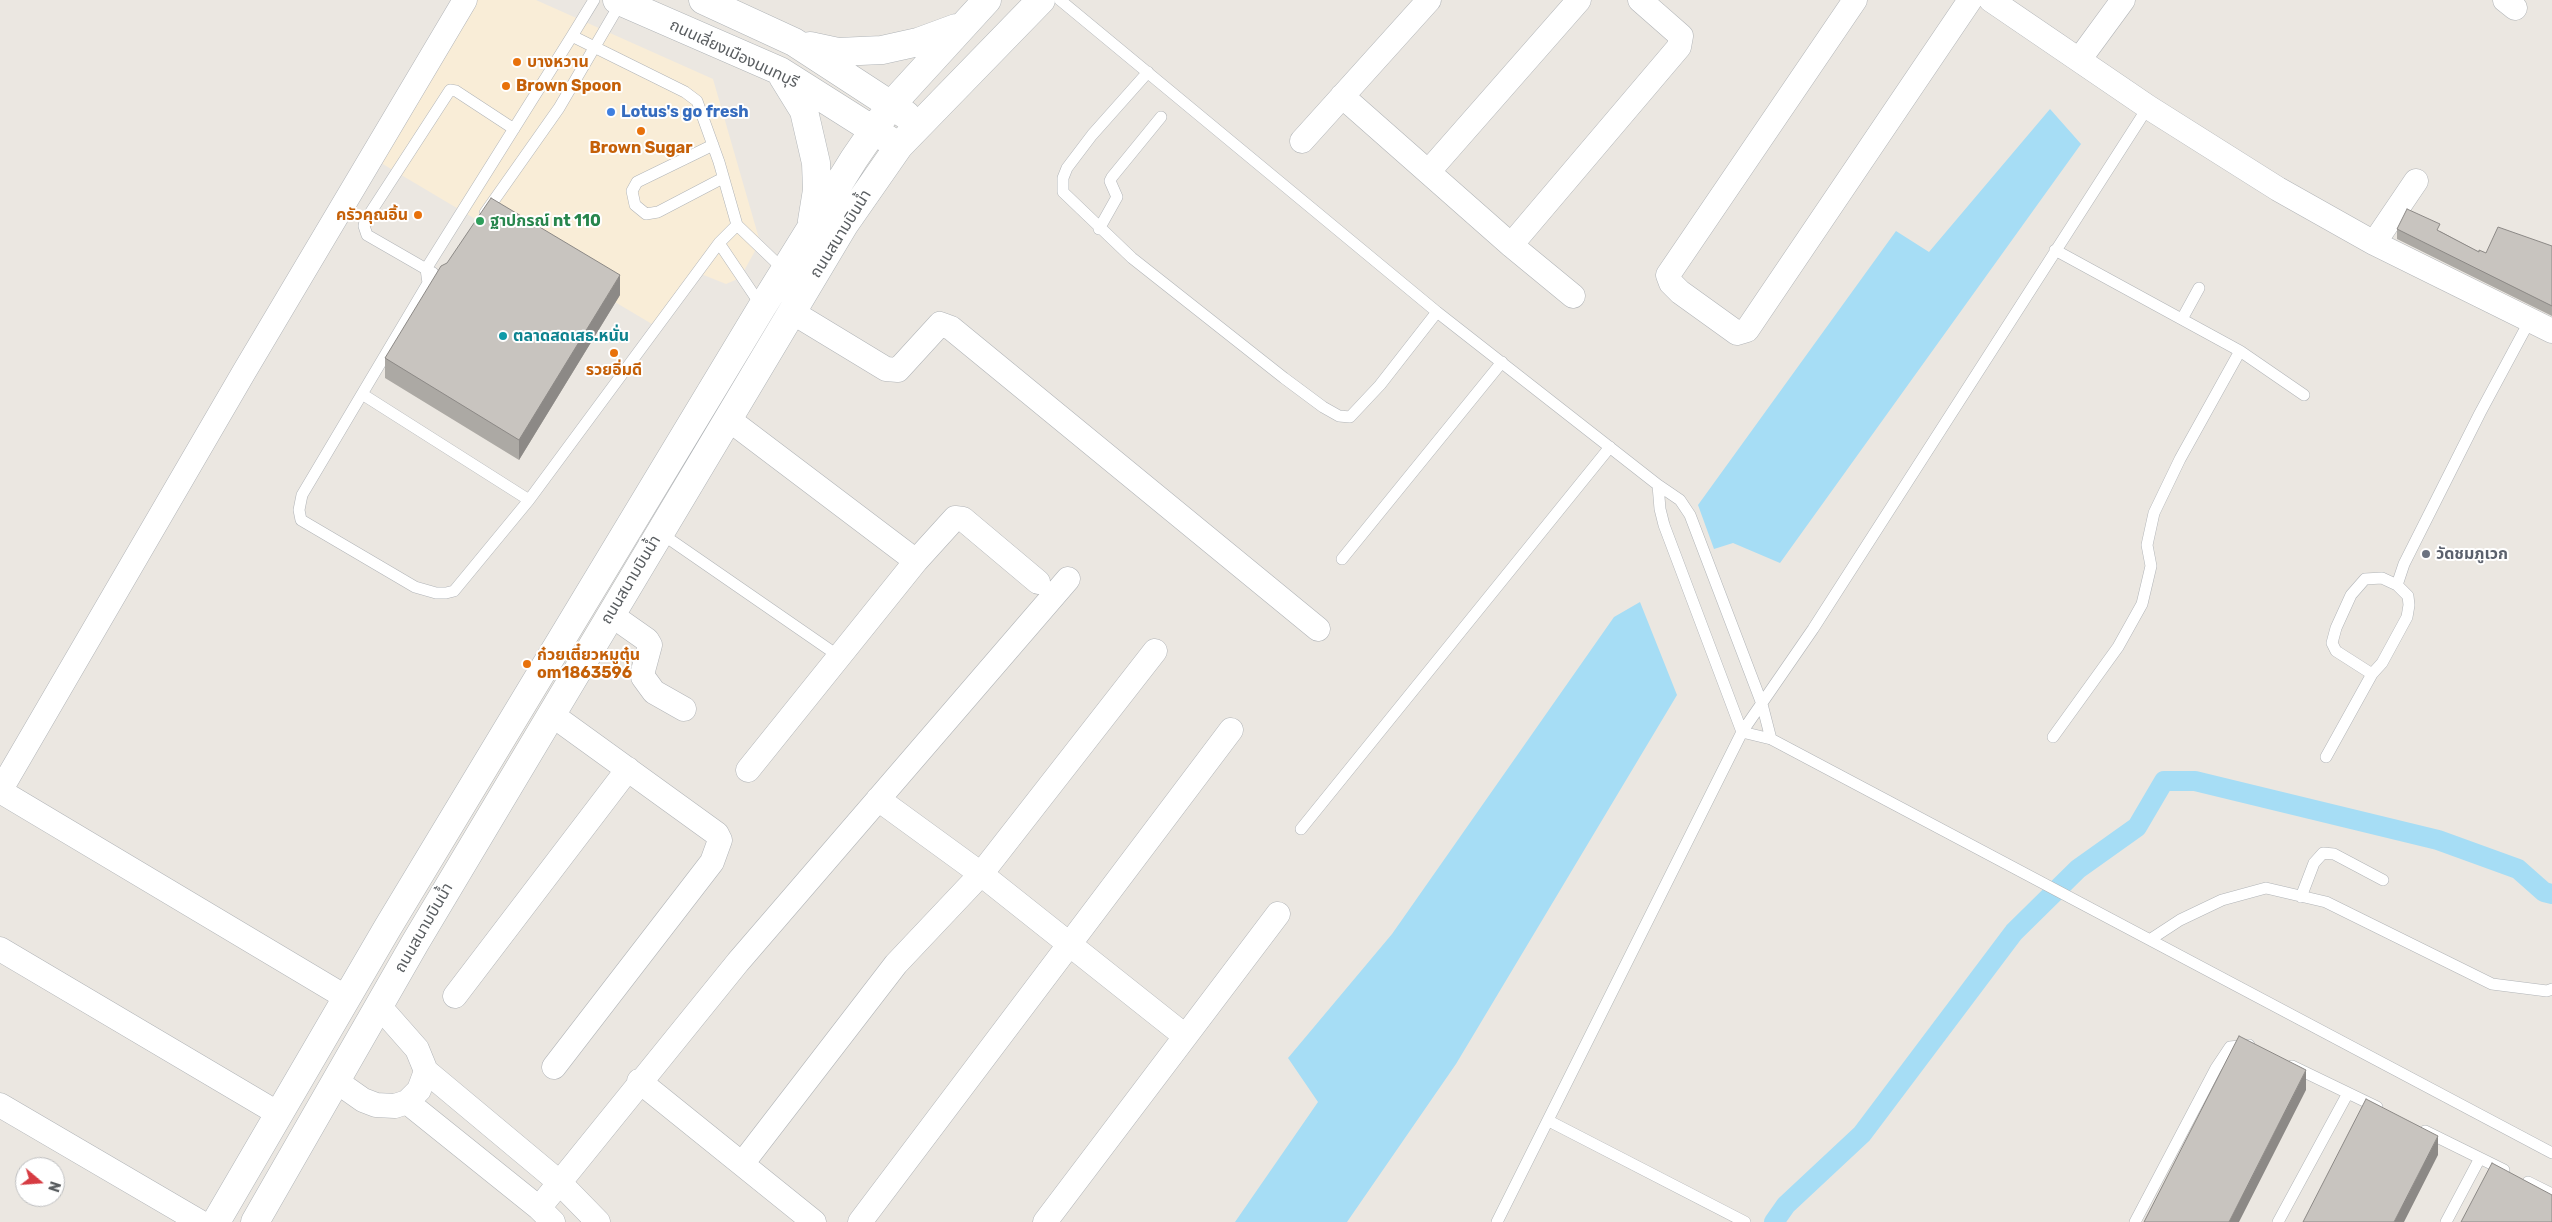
<!DOCTYPE html>
<meta charset="utf-8">
<style>
body{margin:0}
#map{position:relative;width:2552px;height:1222px;overflow:hidden;background:#ebe7e1;font-family:Rubik,sans-serif}
canvas{display:block}
.north{position:absolute;left:15px;top:1157px;width:50px;height:50px;box-sizing:border-box;background:#fff;border:1px solid #bdbebf;border-radius:50%;rotate:108deg;font-size:14px;font-weight:700;line-height:20px;text-align:center;color:#595d60}
.north::after{content:'';display:block;margin:auto;width:18px;height:22px;background:#d63b42;clip-path:polygon(50% 0,100% 100%,50% 72%,0 100%)}
</style>
<div id="map">
<canvas width="2552" height="1222"></canvas>
<div class="north">N</div>
</div>
<script>
const context = document.querySelector('canvas').getContext('2d');
context.lineJoin = 'round';
function paint(path, color) { context.fillStyle = color; context.fill(path, 'evenodd'); }
const poly = rows => new Path2D(rows.map(r => 'M' + r).join(''));
function trace(path, color, width, dash) { context.strokeStyle = color; context.lineWidth = width; context.lineCap = dash ? 'butt' : 'round'; context.setLineDash(dash || []); context.stroke(path); }
function drawText(font, color, halo, rows, align = 'center') {
  context.font = font + ' Rubik,"Noto Sans Thai",sans-serif'; context.lineWidth = 4; context.setLineDash([]); context.textBaseline = 'middle'; context.strokeStyle = halo; context.fillStyle = color; for (const [text, x, y, turn = 0] of rows) {
    context.save(); context.translate(x, y); context.rotate((+turn || 0) * Math.PI / 180); context.textAlign = isNaN(turn) ? turn : align; if (halo) context.strokeText(text, 0, 0); context.fillText(text, 0, 0); context.restore();
  }
}
paint(poly([
 [465,0,536,0,713,79,760,242,740,278,726,284,696,272,657,327,371,157]
]), '#f9edd7');
paint(poly([
 [2050,109,2081,144,1780,563,1733,543,1714,549,1698,505,1896,231,1929,252],
 [1640,602,1677,695,1456,1064,1347,1222,1235,1222,1318,1102,1288,1058,1392,934,1614,617]
]), '#a6ddf5');
trace(poly([
 [1774,1222,1786,1205,1862,1134,2014,932,2078,869,2137,827,2164,781,2195,781,2438,840,2518,869,2544,892,2552,894]
]), '#a6ddf5', 20);
const lane = poly([
 [1060,0,1437,312,1658,485,1680,500,1690,515,1762,704,1771,739],
 [572,36,685,92,697,101,719,162,737,225,719,243,529,500,362,394,428,283,426,269,572,36,594,0],
 [1148,72,1092,135,1067,168,1063,178,1063,192,1132,258,1284,378,1323,407,1339,416,1350,417,1380,385,1437,312],
 [713,145,637,182,632,191,635,205,646,214,658,212,723,178],
 [485,213,559,108,621,2],
 [737,225,784,270],
 [1099,229,1117,197,1110,181,1112,177,1161,117],
 [719,243,762,307],
 [2055,250,2240,351,2304,395],
 [433,273,367,235,364,226,365,221,450,90,456,91,514,129],
 [2182,319,2199,288],
 [362,394,302,495,299,510,301,520,415,587,436,593,446,593,454,591,529,500],
 [1658,485,1660,509,1664,525,1742,732],
 [659,532,840,657],
 [1342,559,1502,362],
 [2372,674,2336,651,2332,643,2336,628,2351,595,2365,579,2382,578,2397,585],
 [1742,732,1771,739,2552,1153],
 [2053,737,2118,647,2142,604,2151,566,2147,545,2154,513,2180,459,2240,351],
 [2326,757,2372,674,2382,663,2407,617,2409,605,2408,596,2397,585,2404,564,2480,413,2530,320],
 [1301,829,1610,447],
 [2301,897,2314,863,2323,853,2334,854,2383,880],
 [2151,939,2180,920,2222,900,2266,888,2326,902,2492,984,2547,991,2552,989],
 [2292,1066,2377,1107],
 [1549,1121,1745,1222],
 [2425,1131,2504,1170],
 [2528,1182,2552,1194],
 [1497,1222,1742,732,1813,629,2148,107],
 [2135,1222,2216,1068,2230,1047,2249,1045],
 [2278,1222,2348,1093],
 [2446,1222,2480,1158]
]);
const street = poly([
 [1855,0,1668,275,1671,283,1680,292,1737,333,1747,330,1970,0],
 [1991,0,2148,107,2278,189,2374,243,2552,331],
 [2505,0,2515,8],
 [2079,60,2123,0],
 [1342,96,1511,245,1573,296],
 [1302,141,1429,0],
 [1429,171,1579,0],
 [2374,243,2416,181],
 [1511,245,1679,47,1681,36,1640,0],
 [792,312,886,369,898,370,940,324,951,328,1318,629],
 [727,418,916,561],
 [610,614,647,640,650,645,643,671,643,677,654,692,684,709],
 [551,714,717,834,720,840,712,862,554,1067],
 [748,770,916,561,955,518,963,519,1038,582],
 [0,791,244,372,465,0],
 [0,791,347,998],
 [878,799,981,874,1185,1036],
 [0,949,279,1114],
 [455,996,628,769],
 [426,1071,559,1182,598,1222],
 [336,1081,363,1100,376,1105,395,1106,407,1102,419,1090,426,1071,417,1049,380,1007],
 [639,1081,814,1222],
 [407,1102,539,1208,553,1222],
 [0,1105,200,1222],
 [742,1164,896,964,981,874,1155,651],
 [539,1208,738,962,1068,579],
 [860,1222,1231,730],
 [1045,1222,1278,914]
]);
const secondary = poly([
 [617,0,780,71,889,140],
 [703,0,794,42,906,115],
 [810,46,838,52,882,50,918,42,956,28],
 [783,77,804,111,816,163,817,190,812,221],
 [216,1222,388,927,762,307,854,159,891,105,987,0],
 [255,1222,415,943,844,225,899,146,1041,0]
]);
trace(lane, '#b1b4b7', 12);
trace(street, '#b1b4b7', 25);
trace(secondary, '#b0b4b7', 29);
trace(lane, '#fff', 11);
trace(street, '#fff', 24);
trace(secondary, '#fff', 28);
paint(poly([
 [2397,229,2440,231,2479,252,2486,253,2552,246,2552,316,2397,239],
 [620,295,519,460,385,378,385,358]
]), '#aca9a4');
paint(poly([
 [620,275,620,295,519,460,519,440],
 [2306,1070,2306,1090,2239,1222,2229,1222],
 [2438,1136,2438,1155,2404,1222,2394,1222]
]), '#8c8986');
const building = poly([
 [491,198,620,275,519,440,385,358,441,266,447,263,491,198],
 [2407,209,2440,224,2437,230,2479,252,2479,250,2486,253,2498,227,2552,246,2552,306,2397,229,2407,209],
 [2239,1036,2306,1070,2229,1222,2144,1222,2239,1036],
 [2366,1099,2438,1136,2394,1222,2303,1222,2366,1099],
 [2492,1163,2552,1195,2552,1222,2461,1222,2492,1163]
]);
paint(building, '#c8c4bf');
trace(building, '#8c8986', 1);
for (const [x, y, r, color] of [
 [517,62,5,"#e8710a"],
 [506,86,5,"#e8710a"],
 [611,112,5,"#3f7fe0"],
 [641,131,5,"#e8710a"],
 [418,215,5,"#e8710a"],
 [480,221,5,"#2e9e5b"],
 [503,336,5,"#0f9aa8"],
 [614,353,5,"#e8710a"],
 [2426,554,5,"#6b7280"],
 [527,664,5,"#e8710a"]
]) { const dot = new Path2D(); dot.arc(x, y, r, 0, 2 * Math.PI); context.fillStyle = color; context.fill(dot); trace(dot, '#fff', 2); }
drawText('16px', '#595d60', '#fff', [
 ["ถนนเลี่ยงเมืองนนทบุรี",734,54,25],
 ["ถนนสนามบินน้ำ",841,234,-58],
 ["ถนนสนามบินน้ำ",631,580,-59],
 ["ถนนสนามบินน้ำ",424,928,-60]
]);
drawText('bold 16px', '#c56008', '#fff', [
 ["บางหวาน",527,62],
 ["Brown Spoon",516,86],
 ["Brown Sugar",641,148,"center"],
 ["ครัวคุณอิ้น",408,215,"right"],
 ["รวยอิ่มดี",614,370,"center"],
 ["ก๋วยเตี๋ยวหมูตุ๋น",537,655],
 ["om1863596",537,673]
], 'left');
drawText('bold 16px', '#366cbe', '#fff', [
 ["Lotus's go fresh",621,112]
], 'left');
drawText('bold 16px', '#27864d', '#fff', [
 ["ฐาปกรณ์ nt 110",490,221]
], 'left');
drawText('bold 16px', '#0d838f', '#fff', [
 ["ตลาดสดเสธ.หนั่น",513,336]
], 'left');
drawText('bold 16px', '#5b616d', '#fff', [
 ["วัดชมภูเวก",2436,554]
], 'left');
</script>
